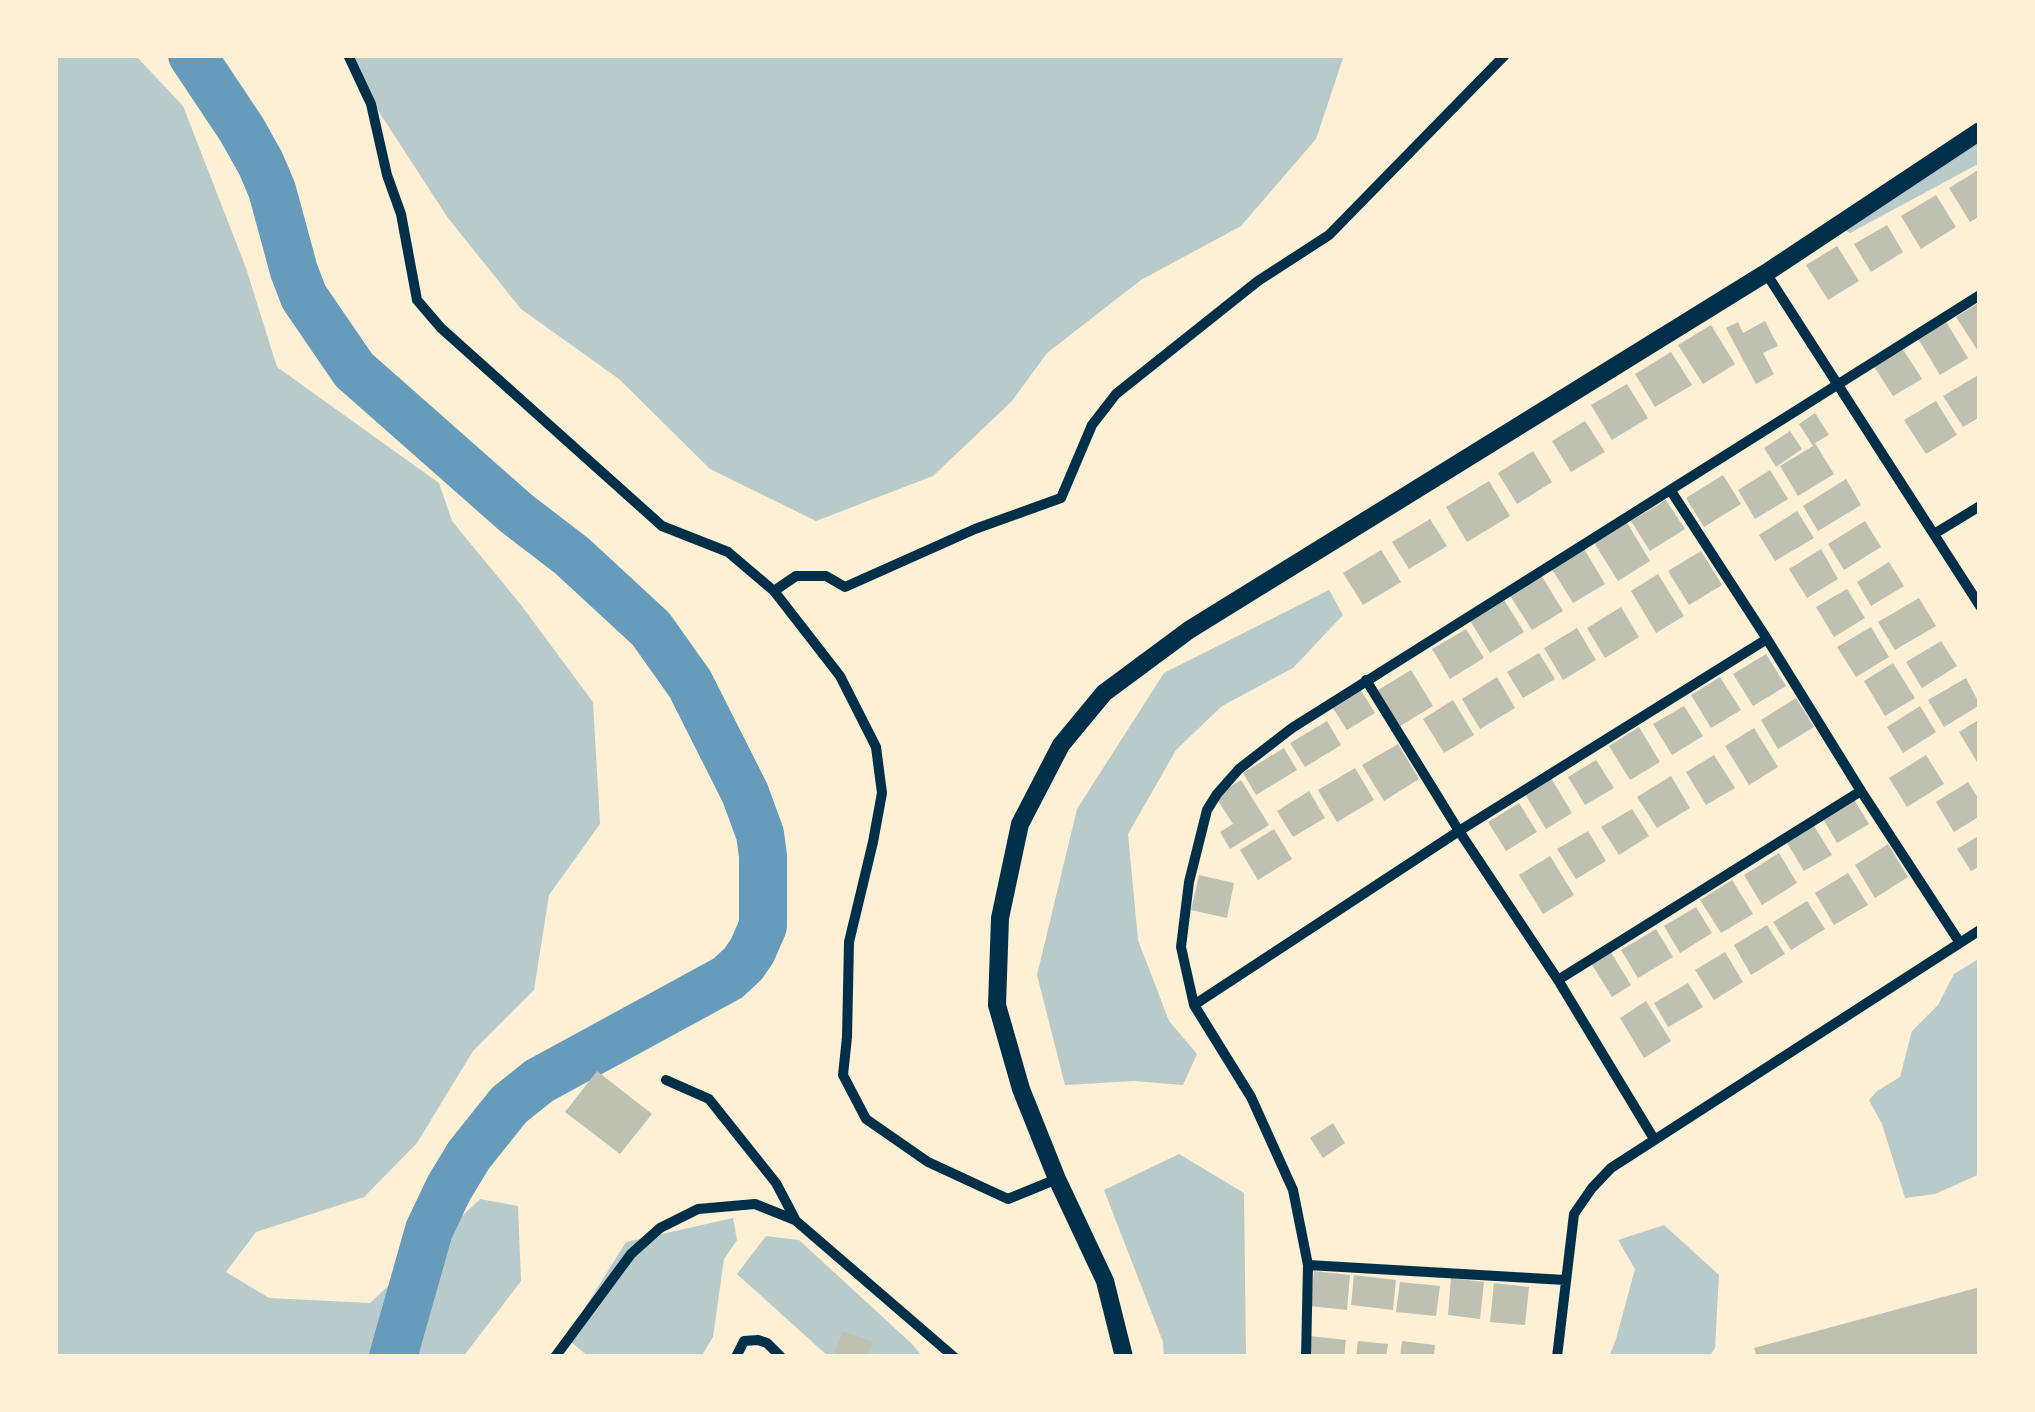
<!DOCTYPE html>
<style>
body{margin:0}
#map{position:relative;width:2035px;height:1412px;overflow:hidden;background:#fdf0d5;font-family:"Noto Sans",sans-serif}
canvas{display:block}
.frame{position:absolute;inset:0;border:58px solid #fdf0d5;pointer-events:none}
</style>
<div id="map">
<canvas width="2035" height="1412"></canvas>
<div class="frame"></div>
</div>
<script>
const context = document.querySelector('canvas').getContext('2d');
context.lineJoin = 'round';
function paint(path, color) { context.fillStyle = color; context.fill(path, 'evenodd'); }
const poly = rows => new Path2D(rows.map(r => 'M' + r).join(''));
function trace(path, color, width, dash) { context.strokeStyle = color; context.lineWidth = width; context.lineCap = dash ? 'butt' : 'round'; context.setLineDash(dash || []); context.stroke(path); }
paint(poly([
 [55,55,135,55,183,106,246,268,277,367,439,483,452,521,521,605,593,702,600,824,549,895,534,990,473,1051,417,1143,364,1197,256,1232,226,1272,269,1298,370,1303,480,1199,518,1206,521,1281,463,1357,55,1357],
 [342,55,1344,55,1316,139,1241,226,1141,280,1047,353,1012,401,933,476,816,521,710,469,619,379,521,309,448,218],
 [1980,125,1980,163,1850,233,1832,222],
 [1329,590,1343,615,1293,668,1222,706,1176,750,1128,834,1138,940,1169,1021,1197,1054,1183,1085,1134,1081,1065,1085,1037,975,1077,809,1164,673],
 [1980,958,1980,1174,1935,1194,1905,1198,1882,1124,1869,1100,1877,1091,1900,1077,1912,1031,1938,1005,1954,974],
 [1179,1154,1244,1193,1246,1357,1164,1357,1163,1342,1104,1190],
 [733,1218,737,1240,724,1259,713,1337,701,1357,589,1357,566,1338,626,1242],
 [1664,1225,1719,1275,1715,1348,1709,1357,1609,1357,1616,1339,1635,1269,1618,1240],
 [766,1236,799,1240,912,1344,923,1357,829,1357,737,1274]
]), '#b9caca');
trace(poly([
 [192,55,242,130,261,164,272,190,294,271,304,297,354,370,516,513,572,556,651,629,690,684,745,793,760,834,763,856,763,926,752,951,743,964,728,978,539,1081,509,1105,469,1155,449,1188,429,1230,393,1357]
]), '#669bbc', 48);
paint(poly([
 [1980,169,1980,216,1970,222,1949,188],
 [1936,195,1956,227,1921,249,1901,216],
 [1887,225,1903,252,1871,272,1854,244],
 [1837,246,1859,281,1828,300,1806,265],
 [1980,302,1980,350,1978,351,1956,317],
 [1945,320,1968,358,1940,375,1917,337],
 [1765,321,1778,346,1763,353,1774,374,1756,384,1726,328,1738,322,1743,333],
 [1711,325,1735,364,1703,384,1678,345],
 [1902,348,1922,379,1893,396,1873,365],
 [1671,352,1692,385,1655,407,1635,374],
 [1980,374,1980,417,1963,427,1943,396],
 [1627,384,1648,418,1612,440,1591,405],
 [1936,401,1957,435,1926,454,1904,420],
 [1815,413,1829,435,1815,443,1834,474,1798,496,1780,466,1813,446,1799,424],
 [1585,421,1605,452,1571,472,1552,441],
 [1790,431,1802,449,1776,467,1764,448],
 [1533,451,1552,482,1517,504,1498,473],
 [1770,470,1788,499,1755,519,1738,490],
 [1723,475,1741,504,1704,527,1686,498],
 [1846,479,1861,505,1818,531,1803,506],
 [1489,481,1510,516,1467,542,1446,507],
 [1666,500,1685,529,1650,551,1631,521],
 [1797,511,1814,538,1775,561,1759,535],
 [1430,519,1447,546,1409,569,1392,542],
 [1626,521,1650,561,1618,581,1593,541],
 [1865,521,1881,547,1844,570,1828,544],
 [1583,547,1605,584,1573,603,1550,566],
 [1821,549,1838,579,1807,598,1789,569],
 [1381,550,1401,582,1363,605,1343,573],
 [1701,551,1722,585,1689,605,1668,571],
 [1889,562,1904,586,1871,606,1857,582],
 [1658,574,1684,616,1656,633,1631,591],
 [1541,575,1563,611,1532,630,1509,594],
 [1847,589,1865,618,1834,637,1816,607],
 [1503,598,1524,632,1490,653,1469,619],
 [1919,598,1936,626,1895,650,1878,622],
 [1621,607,1639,637,1605,658,1587,628],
 [1871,627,1889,657,1856,677,1837,647],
 [1577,628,1596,660,1563,680,1544,648],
 [1466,629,1484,658,1450,679,1432,649],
 [1941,641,1957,666,1922,688,1906,662],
 [1539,653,1555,679,1523,698,1507,672],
 [1766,654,1786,686,1753,706,1733,674],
 [1893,663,1915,698,1885,716,1864,681],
 [1411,670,1433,706,1400,726,1378,690],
 [1497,677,1515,708,1480,729,1462,699],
 [1720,677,1741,710,1711,728,1691,695],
 [1966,678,1980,705,1944,727,1928,700],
 [1359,687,1375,713,1347,730,1331,705],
 [1796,698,1814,727,1778,749,1761,720],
 [1453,700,1474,735,1444,753,1423,719],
 [1684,706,1703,736,1672,755,1653,724],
 [1920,706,1936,732,1903,753,1887,727],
 [1980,719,1980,760,1977,762,1959,732],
 [1327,721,1341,745,1305,767,1290,743],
 [1639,727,1660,762,1630,780,1609,746],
 [1754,728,1778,767,1749,785,1725,746],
 [1398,744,1419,779,1384,801,1362,765],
 [1284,748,1297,770,1256,795,1243,773],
 [1714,755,1735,788,1706,805,1686,772],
 [1926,755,1944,784,1907,807,1889,778],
 [1596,760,1614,788,1585,805,1568,777],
 [1355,768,1374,800,1337,822,1318,790],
 [1671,776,1690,808,1657,828,1637,797],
 [1551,778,1572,813,1546,829,1525,794],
 [1241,780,1269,825,1230,849,1220,832,1233,824,1215,796],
 [1968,782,1980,801,1980,816,1954,832,1936,802],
 [1309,791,1325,818,1293,837,1277,811],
 [1853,798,1869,824,1837,843,1822,817],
 [1519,803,1537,832,1506,851,1488,822],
 [1632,809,1649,836,1619,855,1601,827],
 [1814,826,1832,855,1804,871,1787,843],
 [1274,829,1292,859,1258,880,1240,850],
 [1588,831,1606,861,1576,879,1557,849],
 [1980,835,1980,866,1971,871,1957,849],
 [1888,844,1908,877,1875,898,1855,865],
 [1779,853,1797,883,1762,905,1744,875],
 [1550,856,1574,895,1543,914,1519,875],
 [1848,873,1868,905,1834,925,1815,893],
 [1199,875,1234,883,1227,918,1191,910],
 [1732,880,1753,914,1721,933,1700,900],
 [1807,901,1825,929,1791,950,1773,922],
 [1696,907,1712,933,1680,953,1664,926],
 [1767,925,1785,954,1751,975,1734,945],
 [1656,929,1673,957,1638,978,1621,950],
 [1610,951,1631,985,1612,997,1591,963],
 [1725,952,1743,982,1714,1000,1695,970],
 [1688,983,1703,1007,1668,1027,1654,1003],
 [1646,1001,1671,1041,1644,1058,1620,1018],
 [597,1071,652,1114,620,1154,565,1112],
 [1333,1123,1345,1143,1323,1158,1310,1138],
 [1314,1271,1350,1275,1347,1310,1310,1306],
 [1354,1275,1396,1280,1393,1310,1351,1305],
 [1451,1278,1484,1282,1480,1319,1448,1315],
 [1400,1282,1440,1286,1436,1316,1396,1312],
 [1494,1283,1529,1287,1525,1325,1490,1322],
 [1980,1287,1980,1357,1757,1357,1754,1348],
 [843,1331,873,1342,867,1357,833,1357],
 [1310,1336,1346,1340,1344,1357,1308,1357],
 [1358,1341,1388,1344,1386,1357,1356,1357],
 [1402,1341,1435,1345,1434,1357,1400,1357]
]), '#bec0b2');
trace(poly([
 [348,55,371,104,387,175,401,214,417,300,441,328,662,526,728,552,774,591,840,676,876,747,882,793,873,842,849,942,847,1037,843,1075,866,1119,928,1162,1008,1199,1057,1179],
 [1766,273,1980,606],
 [1671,491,1767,639,1861,791,1960,943],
 [1934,534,1980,506],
 [774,591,796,576,826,576,845,587,975,529,1061,498,1092,425,1116,394,1258,281,1329,235,1505,55],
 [1366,680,1459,831,1558,980,1654,1139],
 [1558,980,1861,791],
 [1194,1005,1459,831,1767,639],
 [666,1080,709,1099,776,1183,795,1219],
 [1308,1265,1565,1280],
 [555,1357,631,1254,660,1228,698,1209,755,1204,795,1220,954,1357],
 [736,1357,744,1341,758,1340,767,1343,781,1357],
 [1306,1357,1308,1265,1293,1190,1251,1097,1194,1005,1181,947,1189,882,1207,810,1217,794,1239,769,1292,728,1980,295],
 [1557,1357,1574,1214,1592,1188,1611,1168,1980,930]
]), '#003049', 10);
trace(poly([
 [1124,1357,1105,1281,1057,1179,1021,1089,997,1005,1000,918,1020,824,1061,745,1104,693,1189,630,1766,273,1980,131]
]), '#003049', 18);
</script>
